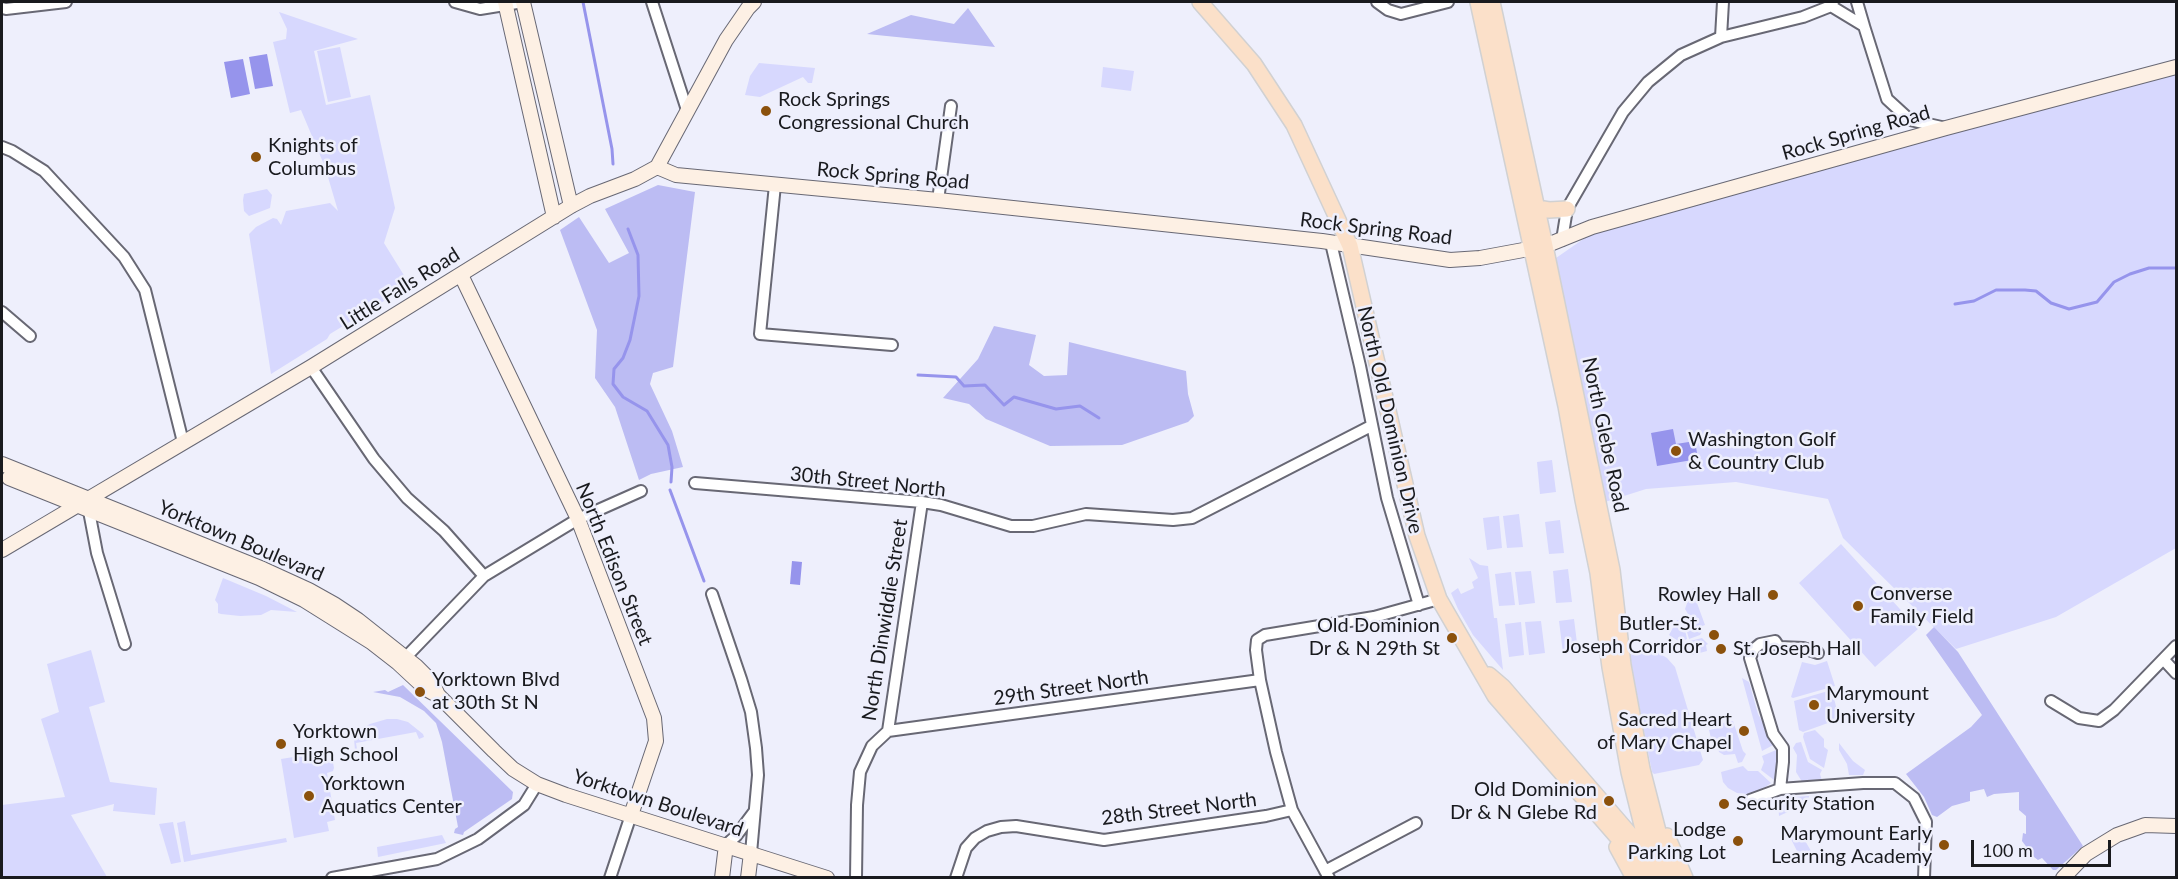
<!DOCTYPE html>
<style>
body{margin:0}
#map{position:relative;width:2178px;height:879px;overflow:hidden;background:#eeeffc;font-family:Lato,sans-serif}
canvas{display:block}
.frame{position:absolute;inset:0;border:3px solid #191a1e;pointer-events:none}
.scale{position:absolute;left:1971px;top:840px;width:140px;height:27px;box-sizing:border-box;border:3px solid #191a1e;border-top:0;padding-left:8px;font-size:18px;line-height:21px;white-space:nowrap;color:#191a1e;-webkit-text-stroke:4px #eeeffc;paint-order:stroke}
</style>
<div id="map">
<canvas width="2178" height="879"></canvas>
<div class="frame"></div>
<div class="scale">100 m</div>
</div>
<script>
const context = document.querySelector('canvas').getContext('2d');
context.lineJoin = 'round';
function paint(path, color) { context.fillStyle = color; context.fill(path, 'evenodd'); }
const poly = rows => new Path2D(rows.map(r => 'M' + r).join(''));
function trace(path, color, width, dash) { context.strokeStyle = color; context.lineWidth = width; context.lineCap = dash ? 'butt' : 'round'; context.setLineDash(dash || []); context.stroke(path); }
function drawText(font, color, halo, rows, align = 'center') {
  context.font = font + ' Lato,sans-serif'; context.lineWidth = 5; context.setLineDash([]); context.textBaseline = 'middle'; context.strokeStyle = halo; context.fillStyle = color; for (const [text, x, y, turn = 0] of rows) {
    context.save(); context.translate(x, y); context.rotate((+turn || 0) * Math.PI / 180); context.textAlign = isNaN(turn) ? turn : align; if (halo) context.strokeText(text, 0, 0); context.fillText(text, 0, 0); context.restore();
  }
}
paint(poly([
 [279,12,358,39,314,51,326,105,370,95,395,208,384,243,410,285,330,334,327,339,271,374,249,234,256,227,273,218,277,219,281,225,286,211,330,203,338,211,325,167,301,110,290,113,273,42,286,39,287,29],
 [340,47,351,97,328,102,317,51],
 [759,63,815,68,812,83,808,83,803,77,760,97,745,95,750,76],
 [1103,67,1134,71,1131,91,1101,87],
 [2176,74,2176,548,2056,617,1956,649,1843,538,1828,499,1736,482,1646,489,1602,503,1566,322,1556,258,1592,233,1806,173],
 [267,189,272,195,270,208,249,216,244,211,243,200,244,194],
 [1552,460,1556,492,1540,494,1537,462],
 [1519,514,1523,547,1507,548,1503,516],
 [1499,516,1502,548,1487,550,1483,518],
 [1560,520,1564,553,1549,554,1545,522],
 [1841,544,1918,629,1875,667,1799,583],
 [1469,558,1480,565,1488,566,1494,618,1497,618,1503,670,1473,635,1458,609,1451,593,1458,588,1461,594,1474,588,1472,582,1478,578],
 [1568,569,1572,602,1556,603,1553,571],
 [1531,571,1535,603,1519,605,1515,572],
 [1511,572,1515,605,1499,606,1495,574],
 [223,578,266,596,297,612,271,610,261,615,240,616,221,614,218,613,218,604,215,600],
 [1694,588,1697,603,1705,625,1702,626,1703,629,1700,635,1689,639,1684,621,1688,614,1685,609,1692,589],
 [1574,619,1578,651,1563,653,1559,621],
 [1677,620,1683,621,1687,639,1680,642,1669,635],
 [1541,621,1545,653,1529,655,1525,622],
 [1521,622,1524,655,1509,657,1505,624],
 [1702,638,1708,644,1706,645,1707,651,1692,655,1690,652,1690,641],
 [1635,649,1657,652,1667,658,1675,667,1703,760,1699,765,1654,774,1652,772,1633,674,1630,654,1635,654],
 [91,650,105,702,89,707,110,782,157,788,155,815,113,811,114,804,71,815,107,877,2,877,2,805,65,797,41,719,59,712,47,664],
 [1827,661,1835,686,1793,698,1791,697,1802,662,1815,665],
 [1742,678,1749,682,1758,714,1775,744,1762,751],
 [1828,691,1833,694,1839,719,1803,732,1799,730,1794,701],
 [387,719,397,719,408,722,423,734,424,737,419,739,416,732,356,743,357,749,355,750,354,739,359,730,370,724],
 [1733,721,1743,751,1746,754,1742,762,1738,763,1735,754,1724,755,1719,752,1718,747,1713,746,1709,730,1718,728,1718,724],
 [1815,730,1824,739,1824,747,1828,750,1824,768,1810,759,1803,737,1804,733],
 [1801,742,1808,762,1822,770,1820,774,1823,784,1804,785,1796,772,1797,755,1793,748,1796,743],
 [1839,743,1853,761,1865,770,1863,775,1849,775,1847,764,1839,750],
 [1776,750,1779,769,1774,780,1761,770,1764,762,1762,756],
 [331,751,334,768,333,771,327,773,335,820,327,822,329,831,294,838,281,759],
 [1743,766,1748,771,1758,771,1771,783,1760,791,1747,794,1737,793,1728,788,1723,782,1721,772],
 [1809,796,1808,801,1801,801,1791,806,1792,810,1779,816,1778,800,1780,798],
 [185,821,191,855,286,838,287,842,184,862,177,823],
 [173,822,181,862,171,864,159,824],
 [1800,832,1811,851,1809,854,1798,853,1791,839,1791,836],
 [442,835,446,843,378,857,377,847]
]), '#d7d8fe');
paint(poly([
 [968,8,995,47,867,34,911,15,954,24],
 [658,185,695,192,673,367,653,373,650,384,672,431,683,467,651,474,639,480,615,407,595,378,597,330,560,230,579,217,609,263,629,253,605,209],
 [994,326,1036,335,1029,365,1044,376,1067,375,1069,342,1186,371,1188,394,1194,416,1188,422,1122,445,1050,446,986,419,969,404,943,398,978,359],
 [1934,627,1958,652,2083,846,2056,870,2053,870,2042,858,2038,860,2034,857,2022,841,2023,833,2026,834,2026,816,2019,810,2019,792,1994,794,1987,797,1984,789,1970,792,1970,801,1952,806,1937,817,1932,815,1924,797,1906,774,1971,727,1982,715,1926,635],
 [403,685,513,792,512,799,464,832,463,835,454,833,455,829,458,827,442,742,436,723,424,711,400,697,373,692,385,690,388,692]
]), '#bcbcf3');
paint(poly([
 [267,54,273,86,255,89,249,57],
 [243,59,250,94,231,98,224,62],
 [1673,429,1676,444,1695,441,1698,459,1657,466,1651,433],
 [792,561,802,562,800,585,790,584]
]), '#9694ec');
trace(poly([
 [583,2,612,149,613,164],
 [628,229,638,255,639,296,630,340,623,358,614,369,613,384,623,397,647,411,668,445,672,467,671,482],
 [1955,304,1974,301,1996,290,2025,290,2036,291,2051,303,2069,309,2097,302,2114,282,2130,274,2149,268,2176,268],
 [918,375,956,377,964,386,985,385,1004,405,1014,397,1056,409,1080,406,1099,418],
 [670,490,704,581]
]), '#9694ec', 3);
const street = poly([
 [455,2,480,9,523,2],
 [652,2,687,110],
 [1377,2,1388,10,1401,14,1448,2],
 [1833,2,1831,6,1864,26,1887,99,1910,120,1946,128],
 [1857,2,1864,26],
 [2,8,6,9,66,2],
 [1721,37,1723,2],
 [2,147,12,151,44,171,124,257,145,290,183,442],
 [775,185,760,334,892,345],
 [938,200,951,106],
 [1562,240,1567,209,1623,112,1648,82,1681,55,1721,37,1803,17,1831,6],
 [1331,243,1360,366,1387,498,1419,605],
 [2,312,30,336],
 [311,367,374,459,407,498,444,531,484,576],
 [695,483,922,502,941,505,1011,526,1033,526,1086,514,1173,520,1192,518,1371,426],
 [88,506,97,553,125,644],
 [712,594,741,679,751,712,756,748,758,775,751,853],
 [406,657,484,576,578,519,641,491],
 [2164,660,2176,673],
 [2051,701,2079,718,2099,721,2114,710,2176,646],
 [888,731,1260,680],
 [1780,789,1783,762,1783,748,1773,734,1750,658,1754,649,1760,644,1775,641,1779,647,1803,648,1818,653],
 [1750,800,1780,789,1863,783,1895,783,1914,798,1926,822,1924,878],
 [726,845,736,836,754,812],
 [1325,871,1416,823],
 [332,878,437,859,478,839,524,805,537,784],
 [610,878,631,815],
 [856,878,857,805,860,772,872,746,888,731,922,502],
 [956,878,966,848,975,838,987,831,1001,827,1016,826,1104,840,1266,816,1292,810],
 [1329,878,1292,810,1276,752,1260,680,1256,650,1257,640,1265,635,1374,617,1439,599]
]);
const secondary = poly([
 [505,2,554,217],
 [523,2,571,206],
 [657,167,676,175,938,200,1322,241,1450,260,1480,258,1545,246,1592,227,1946,128,2176,67],
 [461,275,578,519,654,718,656,741,631,815],
 [2,464,263,569,309,590,334,604,358,620,416,666,432,682,438,695,494,751,513,769,537,784,566,795,827,878],
 [9,478,259,578,304,600,371,642,398,663,426,689,433,693],
 [2,550,311,367,571,206,590,196,635,179,657,167,726,40,748,8,754,2],
 [722,878,726,845],
 [748,878,751,853],
 [2063,878,2086,854,2117,835,2145,825,2176,826]
]);
const primary = poly([
 [1200,2,1254,64,1294,125,1350,246,1417,536,1439,599,1495,696,1653,878],
 [1478,2,1566,406,1583,500,1598,573,1610,667,1629,772,1655,878],
 [1492,2,1545,246,1612,570,1623,665,1642,769,1670,878],
 [1537,208,1549,210,1567,209],
 [1489,675,1503,687,1646,853],
 [1667,836,1685,878],
 [1617,847,1634,878]
]);
trace(street, '#686874', 14);
trace(secondary, '#686874', 16);
trace(primary, '#d1d1d2', 18);
trace(street, '#fff', 10);
trace(secondary, '#fdf0e4', 14);
trace(primary, '#fbe0c9', 15);
for (const [x, y, r, color] of [
 [766,111,6,"#8b510c"],
 [256,157,6,"#8b510c"],
 [1676,451,6,"#8b510c"],
 [1773,595,6,"#8b510c"],
 [1858,606,6,"#8b510c"],
 [1714,635,6,"#8b510c"],
 [1452,638,6,"#8b510c"],
 [1721,649,6,"#8b510c"],
 [420,692,6,"#8b510c"],
 [1814,705,6,"#8b510c"],
 [1744,731,6,"#8b510c"],
 [281,744,6,"#8b510c"],
 [309,796,6,"#8b510c"],
 [1609,801,6,"#8b510c"],
 [1724,804,6,"#8b510c"],
 [1738,841,6,"#8b510c"],
 [1944,845,6,"#8b510c"]
]) { const dot = new Path2D(); dot.arc(x, y, r, 0, 2 * Math.PI); context.fillStyle = color; context.fill(dot); trace(dot, '#eeeffc', 2); }
drawText('20px', '#191a1e', '#eeeffc', [
 ["Rock Springs",778,100],
 ["Congressional Church",778,123],
 ["Knights of",268,146],
 ["Columbus",268,169],
 ["Washington Golf",1688,440],
 ["& Country Club",1688,463],
 ["Converse",1870,594],
 ["Family Field",1870,617],
 ["Rowley Hall",1761,595,"right"],
 ["Butler-St.",1702,624,"right"],
 ["Joseph Corridor",1702,647,"right"],
 ["Old Dominion",1440,626,"right"],
 ["Dr & N 29th St",1440,649,"right"],
 ["St. Joseph Hall",1733,649],
 ["Yorktown Blvd",432,680],
 ["at 30th St N",432,703],
 ["Marymount",1826,694],
 ["University",1826,717],
 ["Sacred Heart",1732,720,"right"],
 ["of Mary Chapel",1732,743,"right"],
 ["Yorktown",293,732],
 ["High School",293,755],
 ["Yorktown",321,784],
 ["Aquatics Center",321,807],
 ["Old Dominion",1597,790,"right"],
 ["Dr & N Glebe Rd",1597,813,"right"],
 ["Security Station",1736,804],
 ["Lodge",1726,830,"right"],
 ["Parking Lot",1726,853,"right"],
 ["Marymount Early",1932,834,"right"],
 ["Learning Academy",1932,857,"right"]
], 'left');
drawText('20px', '#191a1e', '#eeeffc', [
 ["Rock Spring Road",1856,133,-16],
 ["Rock Spring Road",893,176,5],
 ["Rock Spring Road",1376,229,7],
 ["Little Falls Road",400,289,-32],
 ["North Old Dominion Drive",1390,420,77],
 ["North Glebe Road",1605,435,78],
 ["30th Street North",868,482,6],
 ["Yorktown Boulevard",241,541,23],
 ["North Edison Street",614,564,68],
 ["North Dinwiddie Street",885,620,-81],
 ["29th Street North",1071,688,-8],
 ["Yorktown Boulevard",658,803,18],
 ["28th Street North",1179,809,-7]
]);
</script>
